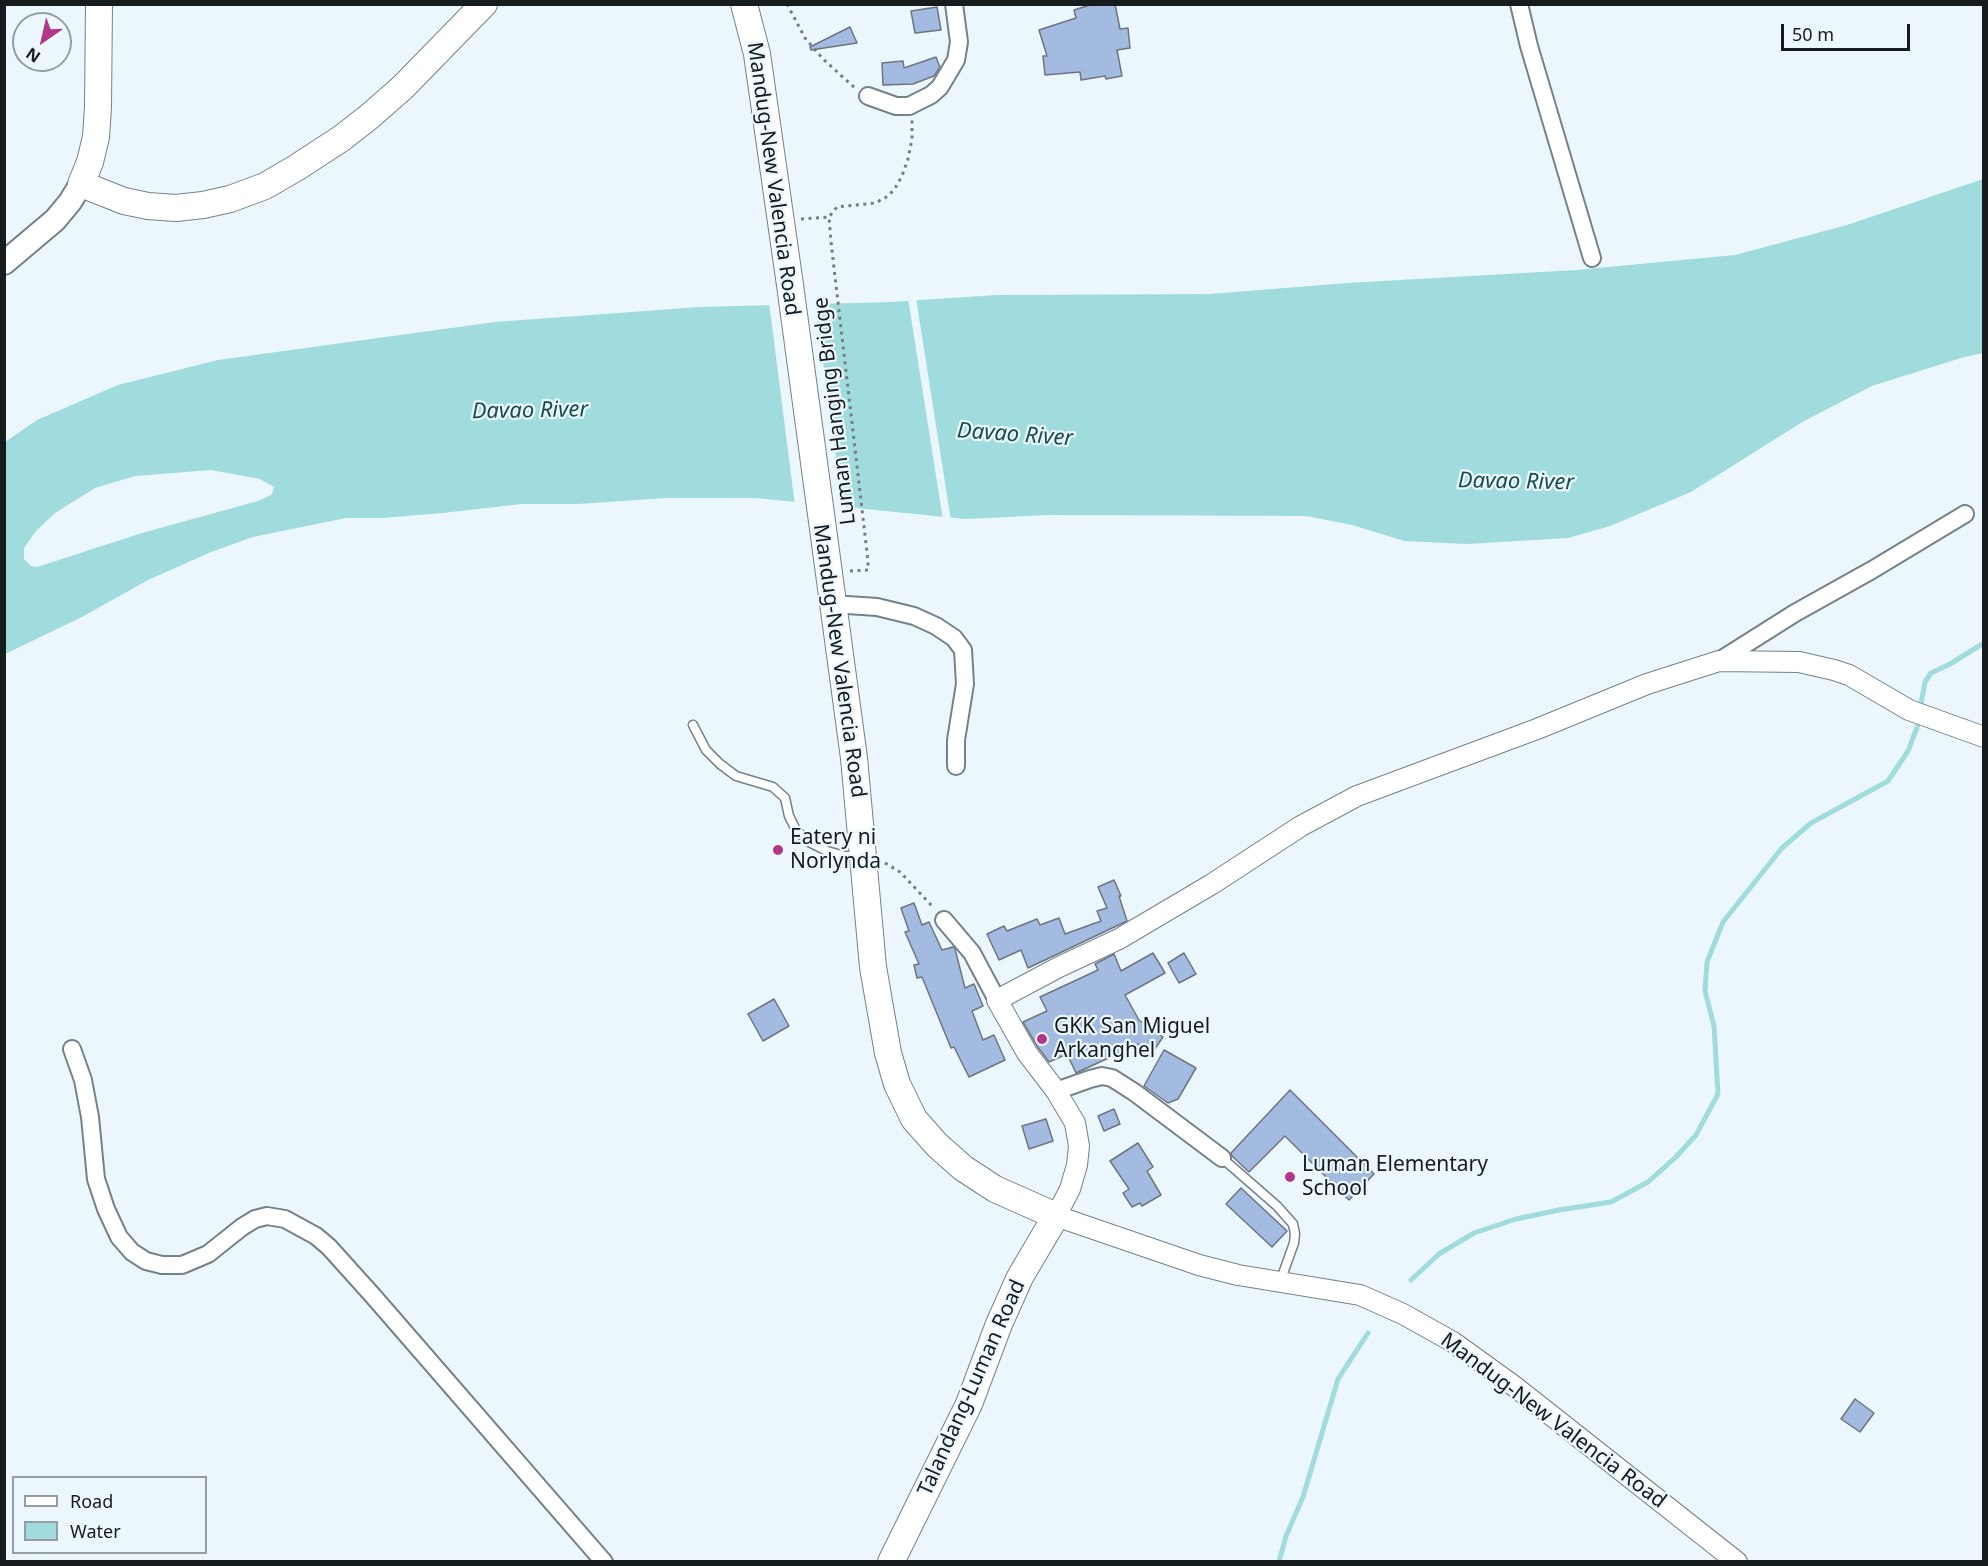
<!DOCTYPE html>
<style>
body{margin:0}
#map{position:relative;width:1988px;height:1566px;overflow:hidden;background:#ebf6fd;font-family:"Noto Sans",sans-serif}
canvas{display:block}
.frame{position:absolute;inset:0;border:6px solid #161b1e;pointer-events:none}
.legend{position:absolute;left:12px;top:1476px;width:195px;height:78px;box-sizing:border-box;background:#ebf6fd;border:2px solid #969ea4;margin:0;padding:8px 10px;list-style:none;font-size:18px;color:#161b1e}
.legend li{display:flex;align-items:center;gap:12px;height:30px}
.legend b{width:30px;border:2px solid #969ea4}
.north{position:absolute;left:12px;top:12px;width:60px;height:60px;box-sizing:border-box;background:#ebf6fd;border:2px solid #969ea4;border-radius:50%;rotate:214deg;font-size:16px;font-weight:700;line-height:24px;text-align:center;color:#161b1e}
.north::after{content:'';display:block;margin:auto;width:21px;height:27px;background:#b1378a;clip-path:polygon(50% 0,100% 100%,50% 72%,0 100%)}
.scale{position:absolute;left:1781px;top:24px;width:129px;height:27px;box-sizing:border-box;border:3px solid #161b1e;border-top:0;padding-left:8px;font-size:18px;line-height:21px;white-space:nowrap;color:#161b1e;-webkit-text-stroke:4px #ebf6fd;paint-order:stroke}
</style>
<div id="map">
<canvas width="1988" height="1566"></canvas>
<div class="frame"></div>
<ul class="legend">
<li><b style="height:8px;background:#fff"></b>Road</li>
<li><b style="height:16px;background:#a0dcdd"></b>Water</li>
</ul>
<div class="north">N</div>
<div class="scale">50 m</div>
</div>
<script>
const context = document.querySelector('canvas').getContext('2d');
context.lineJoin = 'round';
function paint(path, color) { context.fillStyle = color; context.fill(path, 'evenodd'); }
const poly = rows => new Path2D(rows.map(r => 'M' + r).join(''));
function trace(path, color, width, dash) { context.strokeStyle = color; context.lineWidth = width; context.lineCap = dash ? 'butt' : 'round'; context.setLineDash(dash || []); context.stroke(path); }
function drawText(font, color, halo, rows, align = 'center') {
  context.font = font + ' "Noto Sans",sans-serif'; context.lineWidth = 4.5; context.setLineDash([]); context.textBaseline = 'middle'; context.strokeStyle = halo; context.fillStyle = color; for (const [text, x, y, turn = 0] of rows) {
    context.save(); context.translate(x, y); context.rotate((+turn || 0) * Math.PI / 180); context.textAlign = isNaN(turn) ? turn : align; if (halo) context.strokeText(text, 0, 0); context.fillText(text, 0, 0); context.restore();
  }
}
paint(poly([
 [1983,179,1983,353,1964,357,1872,386,1804,421,1691,492,1610,526,1568,538,1467,544,1404,541,1352,525,1306,516,1049,515,965,519,756,498,667,498,578,504,522,504,443,513,382,518,346,518,253,537,211,552,148,580,82,617,5,654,5,442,37,420,118,385,218,360,495,322,699,307,891,302,997,295,1209,294,1348,283,1576,270,1735,255,1847,225],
 [211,470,260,479,274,487,273,491,271,495,258,501,142,533,37,567,31,566,24,559,24,548,37,530,55,513,95,488,135,476]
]), '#a0dcdd');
paint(poly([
 [908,298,916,298,951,521,943,520],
 [815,301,843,511,795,506,769,302]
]), '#ebf6fd');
trace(poly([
 [1921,704,1925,682,1931,673,1950,664,1984,643],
 [1411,1280,1439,1254,1474,1233,1516,1219,1559,1210,1611,1202,1648,1182,1676,1157,1696,1135,1718,1094,1714,1026,1705,991,1707,962,1723,922,1782,848,1811,823,1888,781,1908,751,1918,725],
 [1279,1562,1286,1536,1303,1497,1338,1379,1368,1333]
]), '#a0dcdd', 5);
const building = poly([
 [1093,4,1115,4,1120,29,1128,28,1130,48,1117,50,1122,76,1106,79,1105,76,1081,80,1080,72,1045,75,1043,56,1047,56,1039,30,1076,18,1074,10,1093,4],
 [937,7,941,30,915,33,911,11,937,7],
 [850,27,857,43,811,50,810,47,850,27],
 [936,57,940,67,934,76,913,84,883,85,882,63,903,61,904,68,936,57],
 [1114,880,1121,896,1119,896,1127,921,1028,968,1021,950,999,960,987,934,1004,926,1007,931,1037,919,1040,925,1059,918,1065,934,1101,921,1097,911,1107,908,1098,887,1114,880],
 [914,903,922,925,929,922,942,950,953,947,955,949,965,988,974,984,983,1006,972,1011,983,1040,994,1035,1005,1060,969,1077,954,1047,951,1048,922,977,917,978,914,965,919,964,905,932,909,931,901,908,914,903],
 [1153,953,1165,973,1125,995,1139,1020,1163,1037,1152,1053,1139,1044,1076,1073,1067,1054,1049,1062,1037,1046,1023,1022,1047,1011,1040,997,1098,970,1095,964,1114,954,1121,971,1153,953],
 [1184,953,1196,974,1179,983,1168,963,1184,953],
 [774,999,789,1026,763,1041,748,1014,774,999],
 [1164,1050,1196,1068,1178,1099,1168,1103,1144,1086,1164,1050],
 [1290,1090,1374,1174,1349,1200,1285,1136,1249,1172,1232,1156,1231,1153,1290,1090],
 [1114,1109,1120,1124,1104,1131,1098,1116,1114,1109],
 [1046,1119,1053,1141,1029,1149,1022,1126,1046,1119],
 [1138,1143,1153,1167,1147,1171,1161,1195,1142,1206,1140,1203,1132,1207,1123,1193,1129,1189,1110,1161,1138,1143],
 [1241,1188,1287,1231,1272,1247,1226,1204,1241,1188],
 [1855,1399,1874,1413,1860,1432,1841,1419,1855,1399]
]);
paint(building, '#a3bbe1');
trace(building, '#6e7581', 1.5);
const service = poly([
 [693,725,706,750,720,764,736,776,773,787,785,798,789,816,796,830,809,842,827,851,845,856,859,856],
 [1222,1158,1277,1206,1293,1224,1295,1234,1294,1243,1280,1282]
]);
const minor = poly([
 [1519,4,1529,46,1592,258],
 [868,96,896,106,909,106,931,95,940,87,956,60,959,42,954,4],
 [832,604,877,607,914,616,936,626,954,638,963,650,965,684,956,740,956,766],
 [1719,661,1795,613,1872,570,1965,514],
 [944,920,972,953,997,1000],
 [72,1049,83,1080,90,1117,96,1179,106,1209,119,1237,132,1252,146,1261,162,1265,182,1265,208,1254,242,1227,255,1219,267,1216,285,1219,316,1236,329,1247,374,1297,604,1562],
 [1056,1091,1090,1079,1102,1076,1112,1078,1134,1092,1222,1158]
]);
const tertiary = poly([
 [1737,1562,1514,1386,1453,1342,1403,1314,1360,1295,1238,1275,1199,1265,1056,1216,1070,1189,1077,1165,1079,1146,1075,1123,1056,1091,1027,1053,997,1000,1059,967,1119,939,1212,884,1301,826,1357,796,1537,729,1647,684,1719,661,1799,662,1834,670,1849,675,1909,710,1984,737]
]);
const secondary = poly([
 [4,263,55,220,70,202,81,184]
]);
const primary = poly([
 [99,4,98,107,96,137,90,162,81,184,124,201,148,206,176,208,203,205,230,199,265,186,296,168,342,138,370,116,403,87,484,4],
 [744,4,757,54,790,285,854,758,873,967,888,1053,897,1084,914,1119,937,1145,963,1168,995,1189,1056,1216,1020,1277,999,1324,969,1404,891,1562]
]);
trace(service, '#75828a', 11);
trace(minor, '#75828a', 20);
trace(tertiary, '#75828a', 22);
trace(secondary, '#75828a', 26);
trace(primary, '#75828a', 28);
trace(poly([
 [787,4,805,38,823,59,855,88],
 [801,219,829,217],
 [850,571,868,570,868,561,831,242,829,217,837,207,875,203,885,198,894,190,902,176,908,159,912,139,912,120],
 [885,863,900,872,933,907]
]), '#767e83', 3, [3, 4.5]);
trace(service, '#fff', 8);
trace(minor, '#fff', 16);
trace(tertiary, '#fff', 20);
trace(secondary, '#fff', 22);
trace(primary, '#fff', 26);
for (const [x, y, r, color] of [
 [778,850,6,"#b1378a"],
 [1042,1039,6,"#b1378a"],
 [1290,1177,6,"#b1378a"]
]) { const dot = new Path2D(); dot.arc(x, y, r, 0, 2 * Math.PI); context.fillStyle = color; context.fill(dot); trace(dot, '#ebf6fd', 2); }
drawText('21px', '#161b1e', '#ebf6fd', [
 ["Mandug-New Valencia Road",773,179,82],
 ["Luman Hanging Bridge",835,411,-97],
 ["Mandug-New Valencia Road",839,661,82],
 ["Talandang-Luman Road",972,1388,-66],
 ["Mandug-New Valencia Road",1553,1421,37]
]);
drawText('21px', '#161b1e', '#ebf6fd', [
 ["Eatery ni",790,838],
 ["Norlynda",790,862],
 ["GKK San Miguel",1054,1027],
 ["Arkanghel",1054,1051],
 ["Luman Elementary",1302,1165],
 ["School",1302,1189]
], 'left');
drawText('italic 22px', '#174c4d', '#ebf6fd', [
 ["Davao River",530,411,-1],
 ["Davao River",1015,435,4],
 ["Davao River",1516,482,1]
]);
</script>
